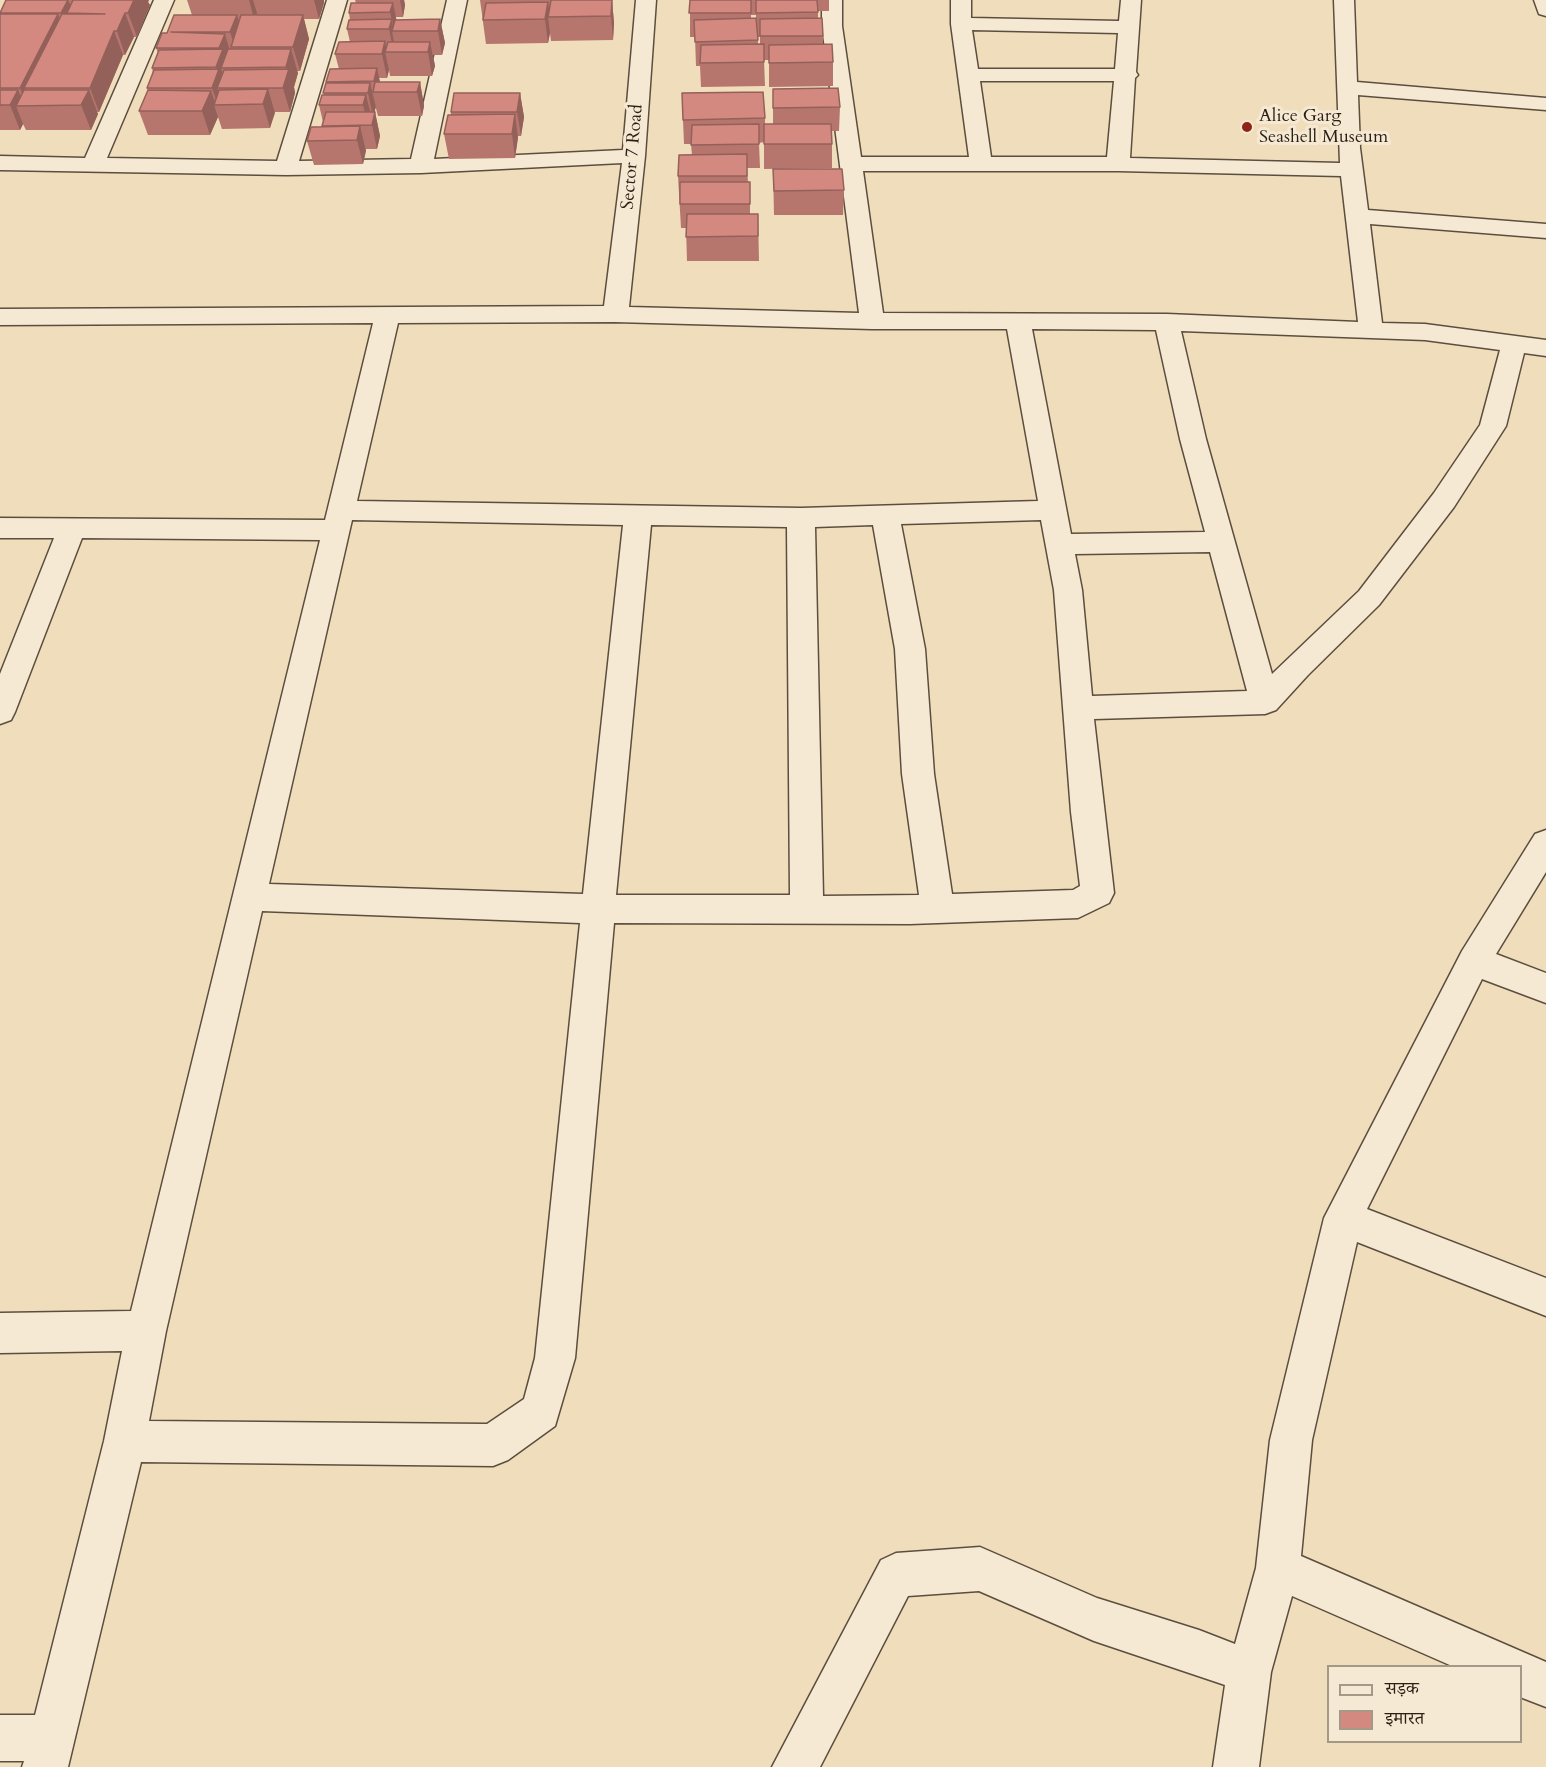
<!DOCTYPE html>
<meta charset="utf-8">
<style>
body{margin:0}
#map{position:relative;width:1546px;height:1767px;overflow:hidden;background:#f0ddbc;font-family:Cardo,"Noto Serif Devanagari",serif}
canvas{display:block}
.legend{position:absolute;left:1327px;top:1665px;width:195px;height:78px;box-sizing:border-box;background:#f5e9d3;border:2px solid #a49887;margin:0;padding:8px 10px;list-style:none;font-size:18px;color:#2b1f14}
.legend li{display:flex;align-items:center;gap:12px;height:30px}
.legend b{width:30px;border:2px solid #a49887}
</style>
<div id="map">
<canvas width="1546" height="1767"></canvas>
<ul class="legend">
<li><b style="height:8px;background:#f5e9d3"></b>सड़क</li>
<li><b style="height:16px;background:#d48980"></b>इमारत</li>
</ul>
</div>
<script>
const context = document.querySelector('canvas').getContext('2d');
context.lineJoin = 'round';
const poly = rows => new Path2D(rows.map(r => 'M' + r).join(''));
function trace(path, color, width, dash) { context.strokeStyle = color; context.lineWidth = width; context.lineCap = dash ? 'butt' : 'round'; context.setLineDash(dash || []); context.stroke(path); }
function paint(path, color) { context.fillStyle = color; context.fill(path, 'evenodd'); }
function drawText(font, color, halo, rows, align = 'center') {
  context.font = font + ' Cardo,serif'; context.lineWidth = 6; context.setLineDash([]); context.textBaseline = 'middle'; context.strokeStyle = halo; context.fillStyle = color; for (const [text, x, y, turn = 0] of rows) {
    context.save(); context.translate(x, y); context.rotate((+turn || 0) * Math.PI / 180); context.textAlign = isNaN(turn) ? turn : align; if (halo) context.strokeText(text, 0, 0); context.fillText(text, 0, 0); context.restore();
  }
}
const minor = poly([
 [154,0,174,0,107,158,277,161,327,0,347,0,299,161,411,159,447,0,467,0,434,159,623,150,636,0,656,0,645,156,629,307,859,313,822,26,822,0,842,0,842,26,861,157,969,157,951,24,951,0,971,0,971,18,1119,21,1121,0,1141,0,1136,72,1138,75,1135,78,1130,158,1340,163,1334,0,1354,0,1357,82,1546,98,1546,110,1358,95,1360,148,1368,210,1546,224,1546,238,1370,224,1382,323,1425,324,1546,340,1546,356,1524,353,1506,426,1454,507,1379,605,1308,675,1276,710,1265,714,1094,719,1114,893,1109,903,1078,918,910,924,614,923,575,1358,555,1426,508,1460,493,1466,141,1462,68,1767,22,1767,24,1761,0,1761,0,1715,35,1715,104,1441,122,1351,0,1353,0,1313,131,1311,320,540,82,538,15,712,11,720,0,724,0,674,54,538,0,538,0,518,325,520,373,323,0,325,0,309,604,306,622,163,421,173,286,175,0,170,0,156,85,158,154,0],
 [972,30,1118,33,1115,69,978,69,972,30],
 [980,81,1114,81,1107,157,991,157,980,81],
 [863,171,1118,171,1341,176,1358,322,1167,314,883,313,863,171],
 [615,322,872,329,1007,329,1038,501,801,508,357,501,398,323,615,322],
 [1032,329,1156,330,1180,439,1205,532,1071,534,1032,329],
 [1181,331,1425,340,1500,350,1480,425,1434,493,1359,591,1272,674,1206,439,1181,331],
 [352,520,623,525,583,894,269,884,352,520],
 [1041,520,1054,590,1071,812,1080,886,1073,890,952,894,934,774,925,649,901,524,1041,520],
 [651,525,787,527,790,895,616,895,651,525],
 [873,525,895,649,902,774,919,895,823,896,815,527,873,525],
 [1210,552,1247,691,1092,696,1082,590,1075,554,1210,552],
 [262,911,580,923,535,1358,524,1399,487,1424,149,1421,166,1331,262,911],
 [1534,0,1546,0,1546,16,1539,14,1534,0],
 [1546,830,1546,872,1496,954,1546,973,1546,1003,1482,979,1367,1209,1546,1278,1546,1316,1357,1242,1312,1440,1301,1556,1546,1662,1546,1707,1520,1697,1520,1666,1452,1666,1292,1596,1271,1672,1259,1767,1213,1767,1225,1685,1094,1641,979,1591,908,1596,820,1767,772,1767,881,1560,896,1553,980,1547,1097,1598,1199,1630,1235,1644,1256,1568,1270,1440,1324,1218,1462,951,1535,834,1546,830]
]);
trace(minor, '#5c4e3e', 3);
paint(minor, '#f5e9d3');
paint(poly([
 [6,0,149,0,148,2,150,5,137,37,134,37,125,55,123,55,99,112,97,112,98,114,91,130,26,130,23,124,20,130,0,130,0,12],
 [187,0,324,0,324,3,319,19,304,19,309,39,300,71,297,71,298,73,294,87,295,93,290,112,274,112,270,128,222,129,218,117,210,135,148,135,139,111,148,91,147,88,153,73,152,68,158,53,156,48,167,33,192,15],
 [355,0,404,0,405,5,403,17,396,17,396,20,440,19,445,43,442,55,433,55,435,66,432,76,390,76,389,70,387,78,379,78,380,82,420,82,424,106,422,116,378,116,375,105,375,112,380,136,377,149,366,149,363,164,314,165,307,141,323,127,323,122,319,105,324,95,323,93,326,82,339,69,335,54,350,42,347,29,350,20,349,13,356,3],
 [480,0,612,0,614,23,613,40,551,41,550,33,548,43,486,44],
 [690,0,829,0,829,11,818,11,818,18,823,36,823,44,833,62,833,86,769,87,769,60,764,60,765,86,701,87,700,66,696,66,695,37,690,37],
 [751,15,756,15,756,18,751,18],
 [758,37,760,37,760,44,758,44],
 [773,89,840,107,839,131,832,131,832,168,764,169,764,142,759,143,760,168,747,168,748,182,750,182,750,214,758,214,759,261,687,261,686,228,681,228,678,176,692,155,691,144,684,144,683,120,765,118,765,124,773,124],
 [520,93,524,117,521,136,518,136,515,158,449,159,444,134,451,115,451,112],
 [773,169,844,190,843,215,774,215]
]), '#b6766e');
paint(poly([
 [68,0,74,13,67,13,74,31,71,37,61,13],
 [134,0,149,0,148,2,150,5,137,37,128,13],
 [249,0,253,0,257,13,254,19],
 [314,0,324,0,324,3,319,19],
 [400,0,404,0,405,5,403,17],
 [612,0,614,23,613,40,611,16],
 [548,2,550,17,548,17,550,33,548,43,545,19],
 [393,3,398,27,394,31,390,12],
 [125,13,134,37,125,55,117,31],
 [58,14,67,38,24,88,32,106,27,106,20,88],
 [237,15,244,39,235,47,230,32],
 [303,15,309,39,300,71,293,47],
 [392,19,394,31,392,31,395,48,394,53,389,29],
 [440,19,445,43,442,55,438,31],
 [114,31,123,55,99,112,90,88],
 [225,34,232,58,221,68,226,85,217,88,223,105,218,105,212,88,218,73,216,67,221,55,219,48],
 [385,41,387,52,385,52,389,70,387,78,382,54],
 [430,42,435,66,432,76,428,52],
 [291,49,298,73,294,87,295,93,290,112,283,88,287,73,286,67],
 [377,68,382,92,377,92,374,81],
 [420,82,424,106,422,116,417,92],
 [370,83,376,107,373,117,368,93],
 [268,89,275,113,270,128,263,104],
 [18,90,25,106,16,106,23,124,20,130,10,105],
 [89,90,98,114,91,130,81,105],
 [211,91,216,105,214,105,218,117,210,135,202,111],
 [520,93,524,117,521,136,517,112],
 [366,95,372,119,368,125,363,105],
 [375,112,380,136,377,149,372,125],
 [515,114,518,138,515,158,512,134],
 [360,126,366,151,363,164,357,140]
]), '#94605a');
const building = poly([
 [6,0,68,0,61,13,0,13,6,0],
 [73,0,134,0,128,13,125,13,117,31,114,31,90,88,24,88,62,14,105,14,67,13,73,0],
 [551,0,612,0,611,16,548,17,551,0],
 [690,0,751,0,751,13,689,13,690,0],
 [756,0,817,0,818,12,756,13,756,0],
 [548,2,545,19,483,20,486,3,548,2],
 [351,3,393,3,390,12,349,13,351,3],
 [0,14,58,14,20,88,0,88,0,14],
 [174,15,237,15,230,32,171,32,225,34,219,48,156,48,162,33,167,33,174,15],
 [241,15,303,15,293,47,231,47,241,15],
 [756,18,758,40,695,42,694,20,756,18],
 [822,18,823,36,760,36,760,19,822,18],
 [392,19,389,29,347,29,349,20,392,19],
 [440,19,438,31,392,31,395,20,440,19],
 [385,41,382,54,335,54,339,42,385,41],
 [388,42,430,42,428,52,385,52,388,42],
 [764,44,764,62,700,63,701,45,764,44],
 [832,44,833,62,769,63,769,45,832,44],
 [223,49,216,67,152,68,159,50,223,49],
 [228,49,291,49,286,67,221,68,228,49],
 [377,68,374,81,326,82,330,69,377,68],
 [219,69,212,88,147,88,154,70,219,69],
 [289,69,283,88,217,88,224,70,289,69],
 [375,82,420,82,417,92,373,92,375,82],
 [326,83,370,83,368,93,323,93,326,83],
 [838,88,840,107,773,108,773,89,838,88],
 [268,89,263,104,214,105,219,90,268,89],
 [0,90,18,90,10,105,0,105,0,90],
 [24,90,89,90,81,105,16,106,24,90],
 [148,90,211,91,202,111,139,111,148,90],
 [763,92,765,118,683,120,682,93,763,92],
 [454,93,520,93,517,112,451,112,454,93],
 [322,95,366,95,363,105,319,105,322,95],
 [326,112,375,112,372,125,322,126,326,112],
 [515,114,512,134,444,134,448,115,515,114],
 [759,124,759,144,691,145,692,125,759,124],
 [764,124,831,124,832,144,764,144,764,124],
 [360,126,357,140,307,141,311,127,360,126],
 [747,154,747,176,678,176,679,155,747,154],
 [773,169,842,169,844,190,774,191,773,169],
 [680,182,750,182,750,204,680,204,680,182],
 [687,214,758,214,758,236,686,237,687,214]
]);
paint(building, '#d48980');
trace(building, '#94605a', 1.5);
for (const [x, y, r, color] of [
 [1247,127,6,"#8f2418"]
]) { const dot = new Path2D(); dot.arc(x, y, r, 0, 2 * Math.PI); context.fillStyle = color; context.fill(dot); trace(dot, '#f5e9d3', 2); }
drawText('18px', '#2b1f14', '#f5e9d3', [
 ["Alice Garg",1259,117],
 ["Seashell Museum",1259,138]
], 'left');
drawText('18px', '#2b1f14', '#f5e9d3', [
 ["Sector 7 Road",633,157,-85]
]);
</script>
